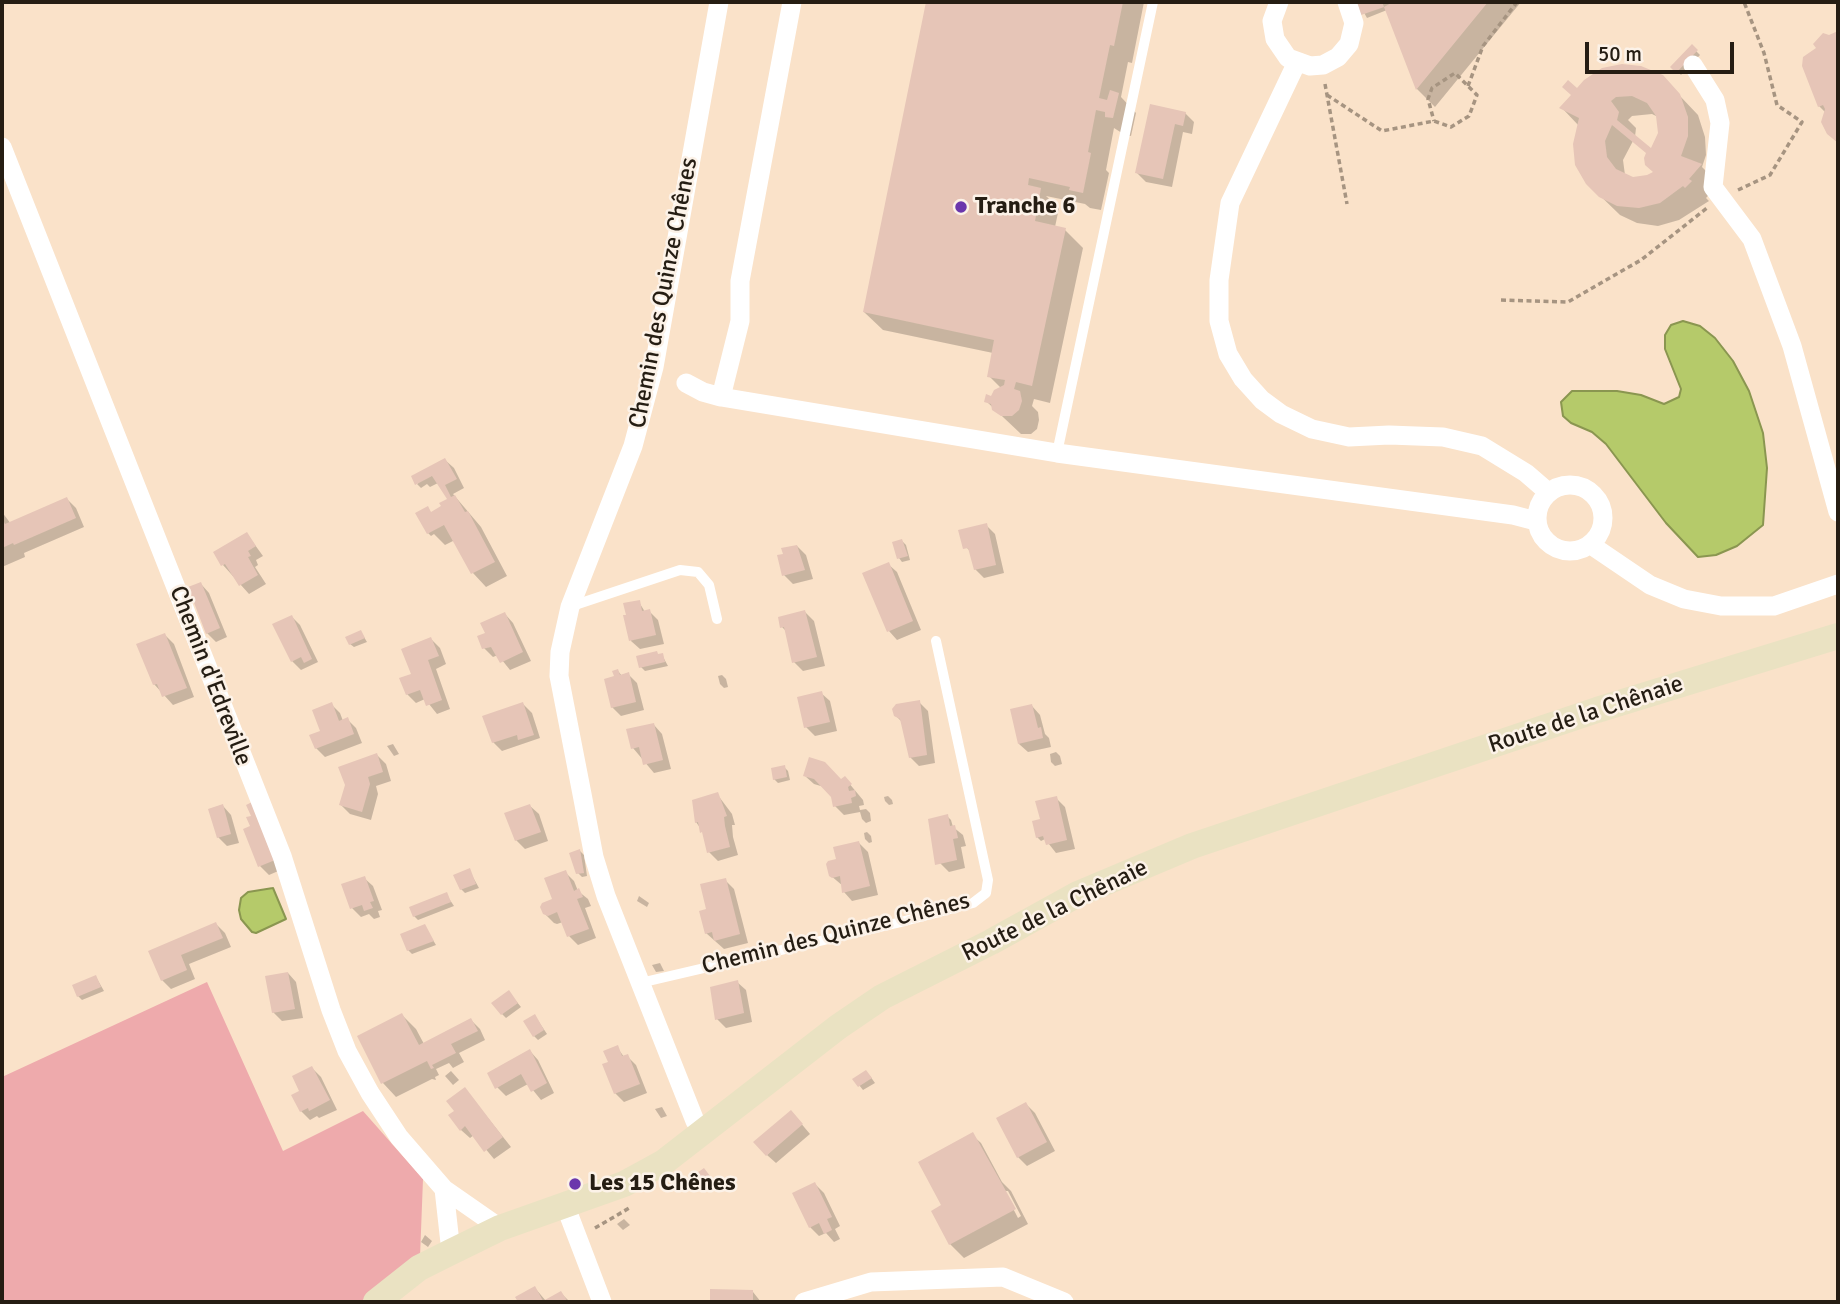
<!DOCTYPE html>
<meta charset="utf-8">
<style>
body{margin:0}
#map{position:relative;width:1840px;height:1304px;overflow:hidden;background:#fae2c9;font-family:Signika,sans-serif}
canvas{display:block}
.frame{position:absolute;inset:0;border:4px solid #251d13;pointer-events:none}
.scale{position:absolute;left:1585px;top:42px;width:149px;height:32px;box-sizing:border-box;border:4px solid #251d13;border-top:0;padding-left:9px;font-size:21px;line-height:24px;white-space:nowrap;color:#251d13;-webkit-text-stroke:5px #fcf2e8;paint-order:stroke}
</style>
<div id="map">
<canvas width="1840" height="1304"></canvas>
<div class="frame"></div>
<div class="scale">50 m</div>
</div>
<script>
const context = document.querySelector('canvas').getContext('2d');
context.lineJoin = 'round';
function paint(path, color) { context.fillStyle = color; context.fill(path, 'evenodd'); }
const poly = rows => new Path2D(rows.map(r => 'M' + r).join(''));
function trace(path, color, width, dash) { context.strokeStyle = color; context.lineWidth = width; context.lineCap = dash ? 'butt' : 'round'; context.setLineDash(dash || []); context.stroke(path); }
function drawText(font, color, halo, rows, align = 'center') {
  context.font = font + ' Signika,sans-serif'; context.lineWidth = 5; context.setLineDash([]); context.textBaseline = 'middle'; context.strokeStyle = halo; context.fillStyle = color; for (const [text, x, y, turn = 0] of rows) {
    context.save(); context.translate(x, y); context.rotate((+turn || 0) * Math.PI / 180); context.textAlign = isNaN(turn) ? turn : align; if (halo) context.strokeText(text, 0, 0); context.fillText(text, 0, 0); context.restore();
  }
}
paint(poly([
 [207,982,283,1151,363,1111,423,1179,420,1257,360,1302,2,1302,2,1077]
]), '#eeaaac');
const water = poly([
 [1683,321,1700,326,1715,338,1733,361,1749,391,1763,433,1767,468,1763,525,1737,546,1716,555,1698,557,1666,523,1606,444,1592,432,1571,423,1563,416,1561,402,1572,391,1617,391,1641,395,1664,404,1679,397,1681,389,1665,349,1665,335,1671,325,1683,321],
 [273,888,286,919,256,933,252,932,241,919,239,910,241,898,248,892,273,888]
]);
paint(water, '#b5ca6a');
trace(water, '#8a9650', 2);
paint(poly([
 [928,2,1144,2,1132,63,1128,62,1121,97,1136,113,1131,136,1125,135,1114,128,1106,170,1109,173,1101,210,1090,208,1085,204,1046,196,1059,208,1055,227,1065,230,1083,248,1050,403,1034,399,1032,406,1038,412,1039,420,1037,429,1031,434,1021,434,986,401,1001,388,989,376,993,353,883,330,864,312],
 [1358,2,1521,2,1435,107,1417,89,1387,10,1367,18],
 [1838,33,1838,143,1828,133,1825,112,1819,106,1829,37],
 [1692,47,1700,55,1681,75,1673,67],
 [1662,77,1698,115,1705,137,1706,155,1702,167,1719,184,1706,198,1709,201,1679,220,1658,226,1637,223,1620,215,1587,183,1579,126,1562,108,1577,90],
 [1652,114,1658,117,1660,133,1651,150,1635,137,1636,128,1628,120,1632,116],
 [1633,141,1648,154,1655,172,1650,176,1633,179,1625,175,1623,160],
 [1151,106,1185,113,1194,122,1192,134,1183,132,1172,187,1146,182,1137,173],
 [445,460,454,468,464,488,453,494,481,527,507,576,486,587,473,573,455,540,445,545,434,534,431,536,427,532,432,513,450,500,438,483,430,487,427,484,421,488,417,484],
 [67,499,76,508,84,527,24,553,25,557,2,567,2,512,11,524],
 [986,525,995,534,1004,573,984,578,975,569,971,552,963,544],
 [247,534,263,556,256,560,258,565,255,567,266,584,249,594,223,565],
 [902,541,906,545,910,560,902,562,899,558],
 [797,546,806,555,813,579,793,584,784,575],
 [888,564,897,572,921,630,897,640,889,631],
 [201,584,209,593,227,637,216,642,207,633],
 [639,602,645,612,649,611,658,620,664,644,640,649,631,641],
 [805,612,814,621,825,666,803,671,794,662,787,632,782,627],
 [505,614,513,623,531,661,510,670,498,655,493,657,484,648,487,634],
 [292,617,300,625,318,662,301,670,292,661],
 [361,632,367,642,354,647,350,644],
 [165,635,174,644,194,697,173,705,154,684],
 [431,639,440,648,446,664,436,669,450,709,437,714,425,699,416,703,407,694,413,675],
 [662,655,668,666,645,671,641,667],
 [618,671,622,676,628,674,637,683,644,710,621,716,612,707],
 [722,675,726,679,728,687,724,688,720,684,718,676],
 [821,693,830,701,837,731,815,736,806,727],
 [919,702,928,711,935,763,919,766,910,757,903,723,895,715],
 [331,704,340,713,343,721,347,719,356,728,362,743,325,757,316,748],
 [523,704,532,713,540,738,502,751,493,742],
 [1032,706,1040,715,1045,734,1049,738,1051,747,1028,752,1019,744],
 [654,725,662,734,671,769,654,773,633,748],
 [393,744,399,754,394,756,387,746],
 [1056,752,1060,756,1062,764,1055,766,1051,762,1050,754],
 [377,755,386,764,391,781,376,786,378,794,371,820,350,814,341,805],
 [784,767,788,771,790,780,778,783,774,779],
 [805,776,845,785,848,782,863,800,864,805,859,806,860,810,866,809,870,813,871,821,866,823,862,819,860,812,844,815,835,806,832,796,824,787,814,784],
 [717,794,732,814,735,825,732,825,733,837,738,855,718,861,709,852,705,835,696,822],
 [888,796,892,800,893,804,889,805,885,801,884,797],
 [1056,798,1065,807,1075,849,1056,853,1045,839,1041,841,1037,837,1042,820],
 [223,806,231,815,239,843,227,846,218,837],
 [530,806,539,814,548,841,525,849,516,840],
 [947,816,951,820,953,827,963,835,966,846,961,847,965,868,949,872,940,863],
 [253,817,283,869,269,875,260,866,252,827],
 [867,832,871,836,872,842,869,843,865,839,864,833],
 [859,843,868,852,878,895,852,901,844,892,843,886,830,875,838,860],
 [580,851,584,855,587,876,582,877,578,873],
 [469,870,479,888,465,893,461,889],
 [565,872,574,881,578,891,588,899,591,906,585,908,596,938,578,945,569,936,563,922,557,924,554,923,544,913,555,900],
 [364,878,373,886,382,910,378,911,380,917,374,919,369,914,361,917,352,908,343,885],
 [725,880,734,889,748,943,724,949,706,933,708,910],
 [446,894,454,906,418,920,414,916],
 [639,896,649,903,647,907,637,901],
 [216,924,225,933,231,947,189,964,195,979,171,989,162,980,151,952],
 [425,927,436,945,412,954,408,950],
 [660,963,664,971,656,972,652,965],
 [288,973,296,982,303,1018,282,1021,273,1012],
 [96,977,104,991,82,1000,78,996],
 [737,982,746,990,752,1022,726,1028,717,1019],
 [512,996,521,1007,506,1018,502,1014],
 [402,1015,416,1029,424,1044,471,1020,480,1029,485,1040,459,1053,464,1062,453,1068,449,1063,436,1069,439,1075,435,1077,436,1080,432,1079,396,1097,383,1083,359,1037],
 [535,1016,547,1034,538,1040,534,1036],
 [617,1047,624,1057,627,1056,636,1065,647,1093,624,1102,615,1093,610,1063],
 [530,1051,538,1060,554,1093,541,1100,528,1084,506,1096,497,1087],
 [312,1068,321,1077,337,1110,319,1118,317,1116,310,1120,301,1111,302,1091],
 [451,1071,459,1080,453,1085,445,1076],
 [870,1076,875,1083,863,1090,855,1080],
 [465,1089,511,1147,494,1159,474,1135,470,1138,461,1130,456,1111],
 [1026,1104,1035,1113,1055,1151,1027,1166,1018,1157],
 [662,1107,667,1116,661,1118,655,1109],
 [799,1121,810,1134,776,1163,767,1155],
 [972,1135,981,1143,1002,1182,1011,1191,1028,1224,964,1258,950,1244,944,1206],
 [1004,1191,1008,1191,1021,1216,1018,1218],
 [707,1174,713,1181,706,1187,696,1176],
 [815,1184,824,1193,840,1226,835,1229,840,1239,834,1242,826,1233,819,1236,810,1227],
 [624,1219,630,1225,623,1230,617,1224],
 [425,1235,432,1241,428,1247,421,1242],
 [535,1288,546,1301,561,1293,570,1302,520,1302,518,1297],
 [712,1291,753,1292,761,1302,712,1302]
]), '#0003');
paint(poly([
 [926,2,1123,2,1114,46,1110,45,1099,98,1107,100,1110,90,1119,93,1113,118,1105,117,1105,112,1096,110,1088,152,1091,153,1083,193,1069,190,1070,187,1029,178,1028,185,1041,188,1035,221,1066,228,1032,386,1016,382,1014,389,1020,391,1022,401,1019,410,1012,416,1001,416,992,410,991,404,984,402,986,394,991,396,994,390,1004,385,1005,380,987,377,994,340,863,312],
 [1356,2,1382,2,1384,7,1361,15],
 [1393,2,1488,2,1416,90,1384,7],
 [1838,31,1838,143,1827,134,1821,122,1825,109,1823,105,1818,107,1802,66,1803,57,1816,48,1813,44,1823,33,1829,35],
 [1692,44,1698,50,1676,73,1670,67],
 [1622,64,1641,66,1663,75,1680,94,1688,117,1688,136,1681,156,1702,164,1689,179,1692,181,1685,188,1683,186,1660,203,1639,208,1617,206,1599,197,1586,184,1575,165,1573,144,1579,118,1559,108,1571,95,1562,87,1568,80,1577,88,1584,80,1602,68],
 [1632,96,1647,103,1656,116,1658,133,1651,148,1617,120,1619,112,1611,101,1616,97],
 [1612,125,1646,153,1644,158,1645,165,1653,172,1647,175,1633,177,1616,169,1607,157,1605,141],
 [1150,104,1186,112,1183,126,1175,124,1163,179,1135,173],
 [445,458,457,479,445,485,451,497,455,495,465,512,468,511,495,562,471,574,444,525,427,534,415,513,428,506,431,512,441,506,439,503,447,499,432,476,415,485,411,476],
 [67,497,76,518,14,545,13,543,2,548,2,518,5,524],
 [987,523,996,565,974,570,968,548,963,549,958,530],
 [247,532,256,546,248,551,251,556,248,557,258,575,239,586,225,564,221,566,213,552],
 [902,539,908,556,897,559,892,542],
 [797,545,805,570,782,576,777,555,783,554,781,548],
 [889,562,913,621,887,632,862,573],
 [201,582,220,628,206,634,188,587],
 [640,600,642,611,650,609,656,635,629,641,623,615,626,615,623,603],
 [805,610,817,657,792,663,784,627,780,628,778,617],
 [505,612,523,652,500,663,491,647,482,649,477,636,485,633,480,623],
 [292,615,312,659,304,663,301,657,291,662,272,624],
 [361,630,365,638,349,645,345,637],
 [165,633,187,688,162,697,157,684,153,685,136,644],
 [431,637,439,656,428,660,442,700,426,706,420,690,406,695,399,678,411,674,401,649],
 [657,651,658,654,663,653,665,662,639,668,636,656],
 [618,669,620,675,629,672,636,702,611,708,604,679,614,676,612,671],
 [822,691,830,722,804,728,797,697],
 [920,700,927,755,909,758,900,719,894,716,892,709,896,704],
 [332,702,339,721,348,717,354,734,315,749,309,735,320,731,312,710],
 [523,702,534,735,518,740,517,735,492,743,482,716],
 [1032,704,1038,728,1041,727,1043,738,1018,744,1010,709],
 [654,723,663,760,643,765,639,747,631,749,626,729],
 [377,753,383,772,368,777,370,784,362,812,339,805,345,785,338,767],
 [809,757,825,762,841,779,845,776,852,784,848,787,849,791,855,790,856,796,851,798,852,803,833,807,831,797,814,779,803,776],
 [785,765,787,777,773,780,771,768],
 [718,792,727,816,724,817,725,826,730,847,707,853,702,832,700,833,698,822,695,823,692,800],
 [1057,796,1067,840,1046,845,1043,836,1036,838,1032,821,1040,819,1035,801],
 [252,802,275,860,258,867,243,829,250,826,246,817,251,816,246,805],
 [223,804,231,834,217,838,208,809],
 [530,804,541,832,515,841,504,813],
 [948,814,950,826,955,825,958,838,953,839,957,860,935,865,928,819],
 [859,841,870,886,842,893,840,876,832,878,829,876,826,864,828,861,836,859,833,847],
 [580,849,584,873,576,874,569,853],
 [470,868,476,884,460,890,453,875],
 [566,870,574,891,579,888,583,897,577,899,589,929,567,937,557,912,548,916,543,914,540,907,542,903,552,899,544,878],
 [365,876,374,901,370,902,373,908,364,911,362,905,350,909,341,884],
 [726,878,740,934,714,941,712,932,705,934,699,911,706,909,700,884],
 [447,892,451,902,413,917,409,907],
 [216,922,223,938,181,955,187,970,161,981,148,951],
 [425,924,434,941,407,951,400,934],
 [288,972,295,1009,272,1013,265,976],
 [96,975,101,987,77,997,72,985],
 [738,980,744,1013,715,1020,710,987],
 [509,990,518,1003,501,1015,491,1003],
 [402,1013,419,1045,471,1018,478,1031,451,1044,456,1053,432,1065,434,1068,431,1069,427,1061,381,1084,357,1036],
 [535,1014,544,1030,533,1037,523,1021],
 [618,1045,622,1056,628,1054,640,1084,614,1094,602,1064,608,1062,603,1051],
 [530,1049,547,1083,531,1092,521,1074,495,1089,487,1073],
 [312,1066,330,1100,309,1111,308,1108,300,1112,291,1095,299,1091,292,1076],
 [866,1070,872,1078,858,1087,852,1079],
 [465,1087,503,1137,484,1152,465,1126,460,1131,448,1115,454,1111,446,1101],
 [1026,1102,1047,1142,1017,1158,996,1118],
 [791,1110,803,1124,766,1156,753,1142],
 [973,1132,1016,1209,949,1245,931,1211,941,1205,918,1162],
 [704,1168,710,1176,700,1184,694,1175],
 [815,1182,832,1217,827,1219,832,1230,824,1234,819,1223,809,1228,792,1193],
 [535,1286,543,1301,561,1291,568,1302,518,1302,515,1297],
 [710,1289,753,1290,753,1302,710,1302]
]), '#e6c5b7');
trace(poly([
 [1325,84,1347,204],
 [1468,86,1483,46,1517,2],
 [1327,95,1382,131,1434,121,1451,127,1469,116,1477,95,1455,73,1432,88,1428,99,1434,121],
 [1738,190,1770,175,1802,122,1777,105,1764,53,1744,2],
 [1501,300,1568,302,1641,260,1707,208],
 [595,1228,631,1207]
]), '#a69481', 3.5, [5, 3.5]);
trace(poly([
 [1057,453,1153,2],
 [572,606,680,570,698,572,709,585,717,619],
 [640,983,897,923,973,903,986,893,988,880,936,641]
]), '#fff', 10);
trace(poly([
 [1279,2,1272,21,1275,39,1288,58,1310,66,1323,65,1338,57,1349,44,1354,23,1347,2],
 [1297,62,1230,203,1219,280,1219,321,1228,354,1243,379,1262,400,1281,414,1312,429,1349,437,1389,435,1443,437,1482,446,1526,473,1548,492],
 [1693,65,1715,100,1720,123,1713,187,1752,239,1792,346,1838,512],
 [2,147,282,856,331,1010,347,1051,370,1093,399,1137,444,1189,500,1228],
 [686,383,703,392,721,397,1057,453,1513,515,1536,521],
 [721,397,740,321,740,281,792,2],
 '1537 518a33 33 0 1 1 66 0a33 33 0 1 1-66 0Z',
 [1591,545,1650,585,1684,599,1721,606,1774,606,1838,584],
 [703,1131,695,1121,606,896,594,857,582,794,559,676,560,652,570,607,633,446,654,367,719,2],
 [444,1189,451,1252],
 [565,1205,602,1302],
 [804,1302,871,1282,1003,1277,1064,1302]
]), '#fff', 19);
trace(poly([
 [376,1302,419,1268,451,1252,500,1228,624,1184,648,1171,664,1162,838,1027,882,997,991,942,1078,894,1192,846,1597,710,1838,636]
]), '#eae2c2', 26);
for (const [x, y, r, color] of [
 [961,207,7,"#6b36ac"],
 [575,1184,7,"#6b36ac"]
]) { const dot = new Path2D(); dot.arc(x, y, r, 0, 2 * Math.PI); context.fillStyle = color; context.fill(dot); trace(dot, '#fcf2e8', 2.5); }
drawText('bold 24px', '#251d13', '#fcf2e8', [
 ["Tranche 6",975,207],
 ["Les 15 Chênes",589,1184]
], 'left');
drawText('24px', '#251d13', '#fcf2e8', [
 ["Chemin des Quinze Chênes",664,293,-79],
 ["Chemin d'Edreville",210,676,69],
 ["Route de la Chênaie",1586,715,-18],
 ["Route de la Chênaie",1055,911,-26],
 ["Chemin des Quinze Chênes",836,934,-14]
]);
</script>
